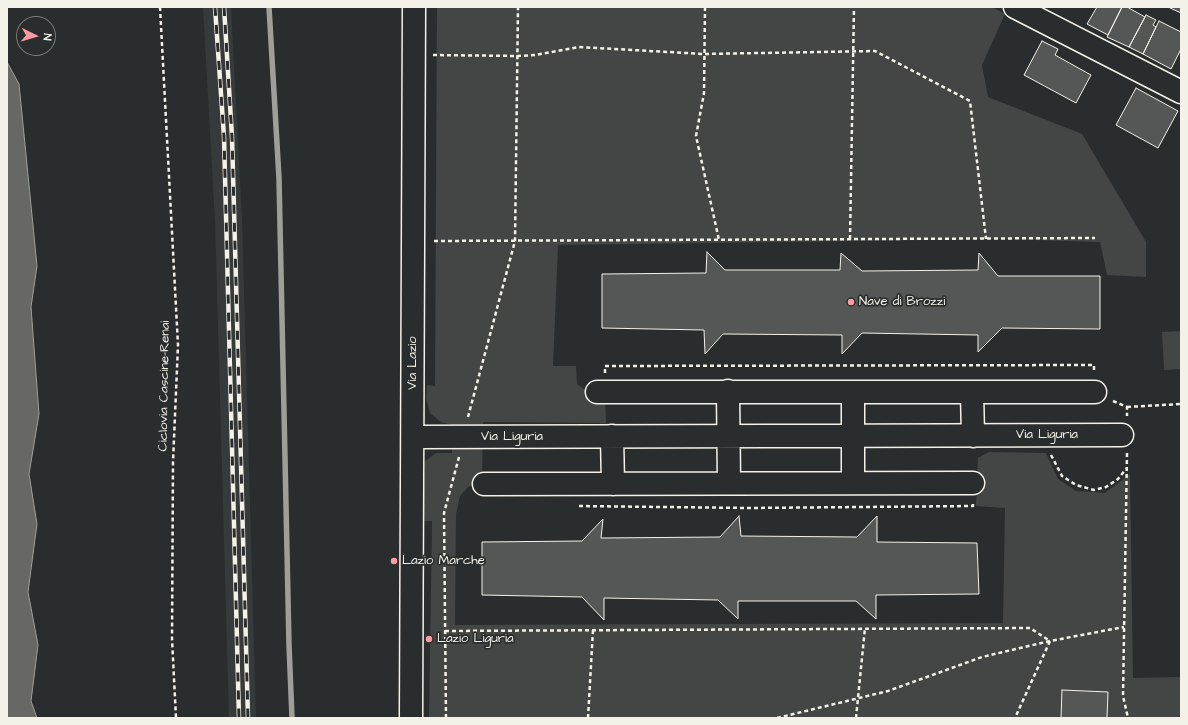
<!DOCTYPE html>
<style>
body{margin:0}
#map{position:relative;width:1188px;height:725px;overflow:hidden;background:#2a2d2e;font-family:"Architects Daughter",sans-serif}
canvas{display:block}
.frame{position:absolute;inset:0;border:8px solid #f4f1e8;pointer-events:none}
.north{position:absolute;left:16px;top:16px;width:40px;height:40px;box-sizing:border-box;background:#2a2d2e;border:1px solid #7b7b78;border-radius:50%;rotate:95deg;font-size:11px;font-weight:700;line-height:16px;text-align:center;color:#f4f1e8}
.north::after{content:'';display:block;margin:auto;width:14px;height:18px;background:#ff9aa2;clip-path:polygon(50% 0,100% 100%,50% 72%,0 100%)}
</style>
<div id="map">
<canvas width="1188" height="725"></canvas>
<div class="frame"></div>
<div class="north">N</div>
</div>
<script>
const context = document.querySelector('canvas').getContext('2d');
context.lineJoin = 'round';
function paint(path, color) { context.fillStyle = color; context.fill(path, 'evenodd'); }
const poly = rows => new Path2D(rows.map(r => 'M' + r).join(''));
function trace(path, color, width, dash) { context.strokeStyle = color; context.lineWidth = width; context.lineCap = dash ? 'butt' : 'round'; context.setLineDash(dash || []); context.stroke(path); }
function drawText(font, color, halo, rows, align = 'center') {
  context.font = font + ' "Architects Daughter",sans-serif'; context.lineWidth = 3.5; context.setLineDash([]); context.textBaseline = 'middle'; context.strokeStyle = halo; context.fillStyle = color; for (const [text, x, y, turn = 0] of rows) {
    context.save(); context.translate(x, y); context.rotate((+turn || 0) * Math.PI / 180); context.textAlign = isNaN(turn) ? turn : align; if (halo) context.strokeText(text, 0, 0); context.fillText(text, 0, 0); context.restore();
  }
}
paint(poly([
 [203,7,231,7,242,219,256,718,229,718,215,221]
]), '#373a3a');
paint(poly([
 [437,7,992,7,1005,14,982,65,988,97,1082,134,1146,242,1146,277,1107,275,1100,242,1002,239,558,245,553,366,576,366,577,384,588,392,605,398,606,423,483,422,482,481,468,487,460,496,456,514,455,625,1003,623,1005,508,976,506,978,458,989,452,1046,453,1058,479,1076,491,1105,493,1130,474,1133,678,1181,677,1181,718,429,718,432,521,423,521,425,461,436,453,452,453,452,425,441,422,430,413,426,398,427,385,435,386],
 [1181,331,1181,369,1164,370,1162,332]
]), '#444645');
const water = poly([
 [7,62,19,84,37,266,31,307,39,414,29,474,37,524,28,592,38,645,31,701,37,718,7,718,7,62]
]);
paint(water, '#676866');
trace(water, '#9f9f9a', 1);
trace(poly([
 [269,7,279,178,289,645,292,718]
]), '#9f9f9a', 5.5);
const building = poly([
 [1097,7,1122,7,1108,35,1087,24,1097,7],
 [1122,7,1127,7,1145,17,1129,47,1107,37,1122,7],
 [1168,7,1181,7,1181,13,1168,7],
 [1146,15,1156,20,1153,25,1156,27,1143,54,1129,47,1146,15],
 [1159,21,1181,32,1181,49,1171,69,1143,54,1159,21],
 [1042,41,1058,49,1055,55,1091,75,1076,103,1024,75,1042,41],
 [1136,88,1178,111,1158,148,1116,125,1136,88],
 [707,252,725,270,840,270,841,253,862,271,978,270,979,253,998,276,1100,276,1100,329,1002,328,978,352,978,335,862,333,842,354,842,335,723,334,705,354,704,330,602,328,602,274,706,273,707,252],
 [739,516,741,536,857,537,877,516,877,542,977,543,979,594,876,595,876,619,856,601,738,601,738,619,718,600,604,598,604,620,582,597,482,595,482,542,582,541,603,519,601,538,720,537,739,516],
 [1062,690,1108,692,1107,718,1061,718,1062,690]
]);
paint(building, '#555756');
trace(building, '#f4f1e8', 1);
const minor = poly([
 [1015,7,1181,92],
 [728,391,729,483],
 [597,392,1095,392],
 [972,392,973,436],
 [612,436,613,484],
 [413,437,1122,435],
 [853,483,853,392],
 [484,484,973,483],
 [411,718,414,7]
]);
trace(minor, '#f4f1e8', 25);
trace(poly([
 [160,7,178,345,173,462,172,639,176,718],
 [705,7,704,93,696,136,719,240],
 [433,55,518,56,535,55,579,47,704,54,875,51,970,101,986,239],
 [850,239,854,7],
 [434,241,1095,238],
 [605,373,605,366,1094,365,1094,373],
 [1113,401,1127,407,1127,416],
 [1127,407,1181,404],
 [468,417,515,241,518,7],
 [1127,453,1123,696,1128,718],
 [1051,455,1062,476,1076,485,1094,490,1106,487,1118,479,1126,469],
 [579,506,748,508,973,506,973,503],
 [445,631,1030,628,1050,641,1015,718],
 [446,718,444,513,459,457],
 [588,718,593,630],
 [777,718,888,691,982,657,1050,641,1124,627],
 [856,718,865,628]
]), '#f4f1e8', 2.5, [4, 3]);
trace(minor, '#2a2d2e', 22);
const rail = poly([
 [215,7,224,137,239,718],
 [224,7,232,137,248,718]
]);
trace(rail, '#f4f1e8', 4.5);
trace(rail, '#2a2d2e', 3, [9]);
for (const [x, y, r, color] of [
 [851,302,4,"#ff9aa2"],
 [394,561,4,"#ff9aa2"],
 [429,639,4,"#ff9aa2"]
]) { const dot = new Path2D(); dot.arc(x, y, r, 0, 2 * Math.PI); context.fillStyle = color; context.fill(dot); trace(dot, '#2a2d2e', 1.5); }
drawText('13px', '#f4f1e8', '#2a2d2e', [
 ["Nave di Brozzi",859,302],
 ["Lazio Marche",402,561],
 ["Lazio Liguria",437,639]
], 'left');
drawText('13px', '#f4f1e8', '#2a2d2e', [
 ["Via Lazio",413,363,-90],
 ["Ciclovia Cascine-Renai",165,386,-89],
 ["Via Liguria",1047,435],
 ["Via Liguria",512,437]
]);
</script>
